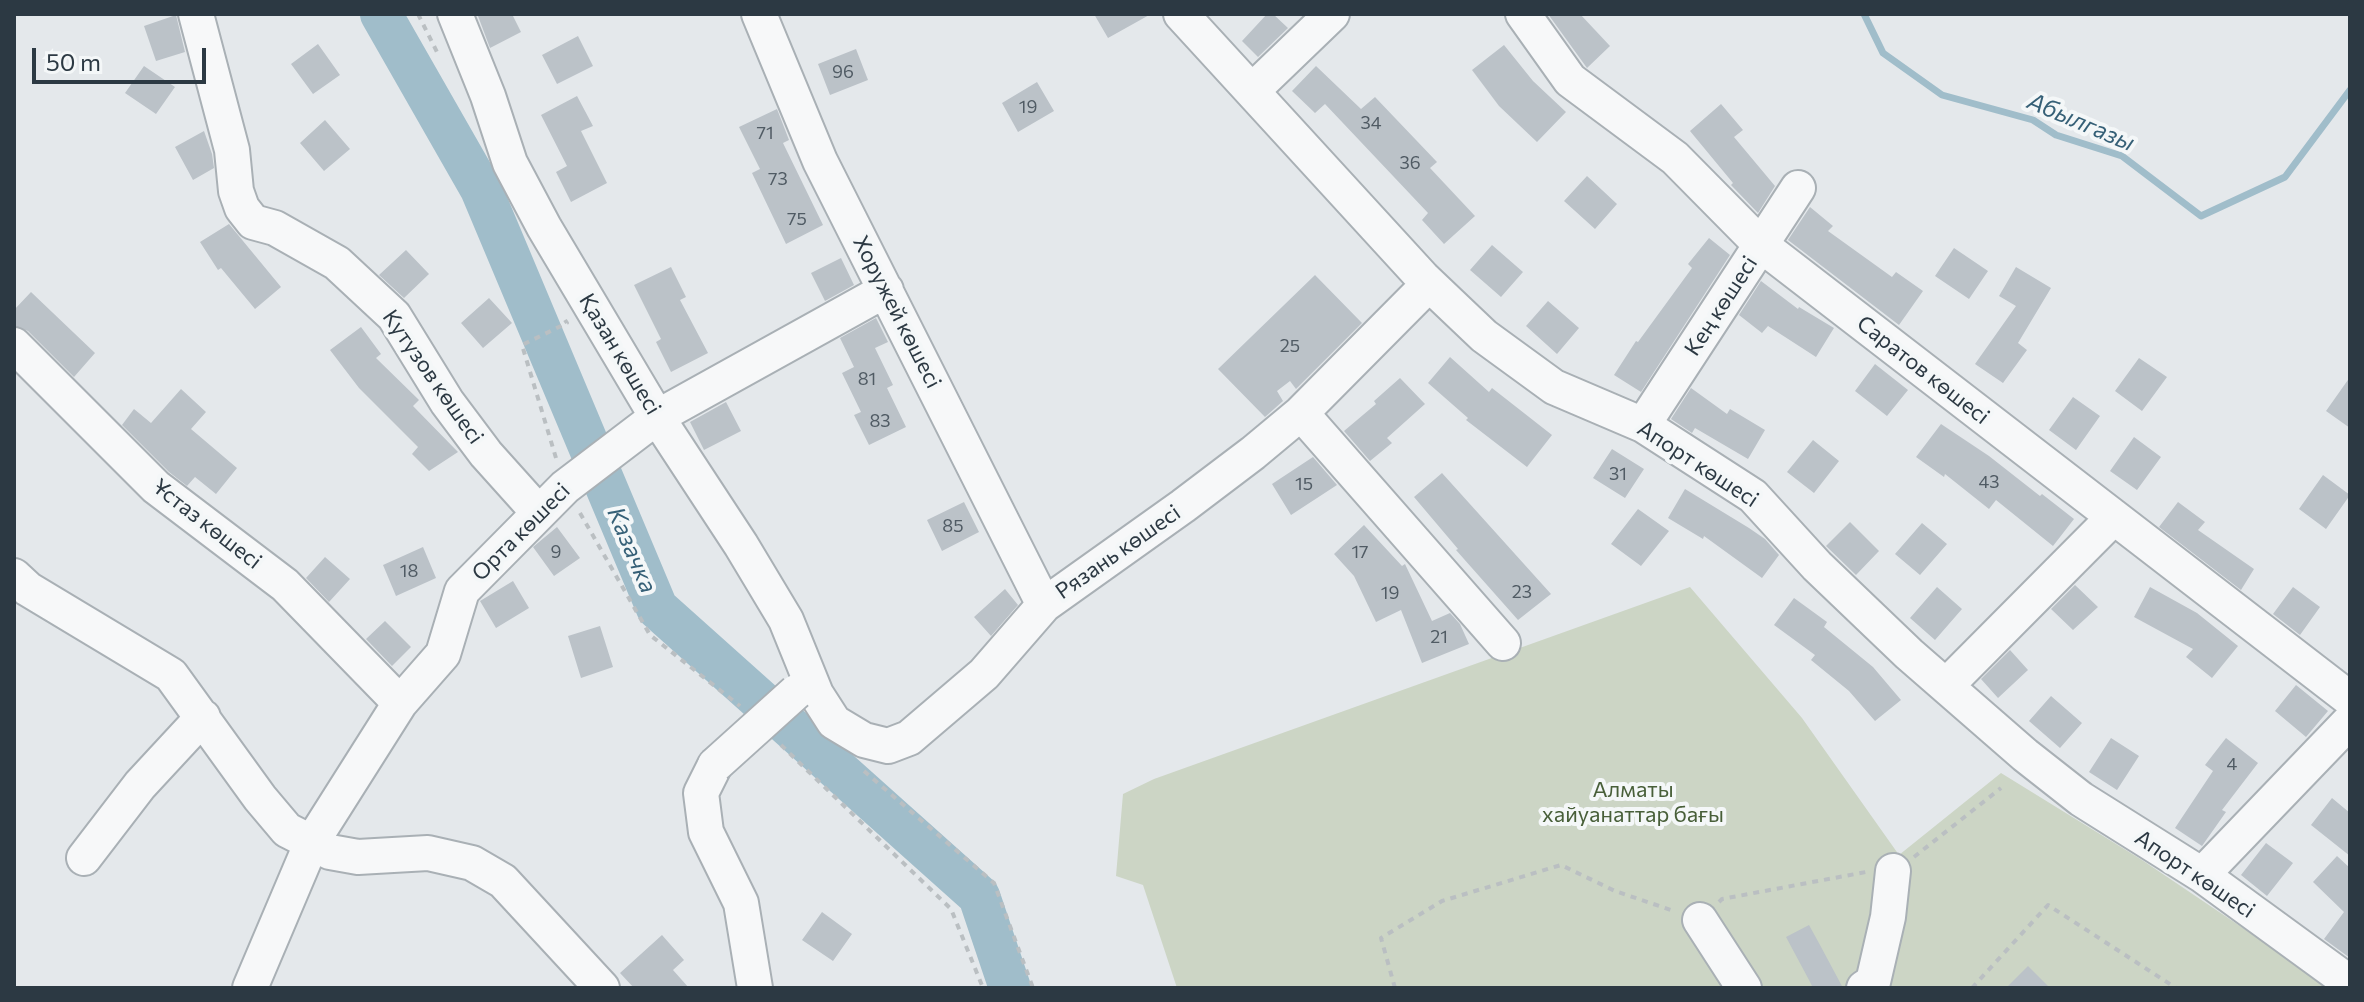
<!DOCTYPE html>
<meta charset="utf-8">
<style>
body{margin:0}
#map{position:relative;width:2364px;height:1002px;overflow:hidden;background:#e4e8eb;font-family:Commissioner,sans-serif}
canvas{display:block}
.frame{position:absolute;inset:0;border:16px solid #2c3943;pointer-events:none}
.scale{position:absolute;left:32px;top:48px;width:174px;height:36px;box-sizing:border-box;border:4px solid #2c3943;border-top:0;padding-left:10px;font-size:24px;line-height:28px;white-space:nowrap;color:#2c3943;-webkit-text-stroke:6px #f4f7f8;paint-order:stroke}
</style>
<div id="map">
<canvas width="2364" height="1002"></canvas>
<div class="frame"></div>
<div class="scale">50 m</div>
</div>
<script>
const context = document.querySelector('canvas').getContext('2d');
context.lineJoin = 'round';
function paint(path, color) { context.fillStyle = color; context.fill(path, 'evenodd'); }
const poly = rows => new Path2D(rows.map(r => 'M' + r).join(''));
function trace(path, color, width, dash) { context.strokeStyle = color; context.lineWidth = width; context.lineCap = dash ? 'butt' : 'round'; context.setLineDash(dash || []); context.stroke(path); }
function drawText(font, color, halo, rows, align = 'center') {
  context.font = font + ' Commissioner,sans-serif'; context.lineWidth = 8; context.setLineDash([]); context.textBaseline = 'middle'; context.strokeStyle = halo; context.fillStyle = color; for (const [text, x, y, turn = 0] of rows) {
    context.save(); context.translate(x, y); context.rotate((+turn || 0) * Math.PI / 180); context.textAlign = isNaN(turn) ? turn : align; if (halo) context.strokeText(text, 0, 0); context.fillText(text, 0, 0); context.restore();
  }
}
paint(poly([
 [1690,587,1802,718,1899,855,2001,773,2142,860,2332,988,1177,988,1143,885,1116,876,1123,794,1154,779]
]), '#ccd5c5');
trace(poly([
 [1864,14,1883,53,1942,95,2033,120,2056,135,2122,156,2201,216,2285,177,2350,90]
]), '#a0bdca', 7);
trace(poly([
 [381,14,481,189,657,608,979,896,1010,988]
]), '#a0bdca', 42);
paint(poly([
 [482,14,512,14,521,32,490,48,478,16],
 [1094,14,1151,14,1108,38],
 [1267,14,1273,14,1288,28,1258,57,1242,41],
 [1548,14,1580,14,1610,46,1587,68],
 [176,15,185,52,156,61,144,26],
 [578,36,593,66,557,84,542,55],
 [318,44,340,75,313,94,291,64],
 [1504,45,1533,81,1566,112,1537,142,1499,106,1472,70],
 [856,49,868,80,830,95,818,64],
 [144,66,175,87,156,114,125,93],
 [1316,66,1361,109,1375,97,1437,162,1430,168,1475,216,1444,244,1422,220,1428,213,1325,104,1315,113,1292,91],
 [1037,82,1054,111,1018,132,1002,103],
 [577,96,593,126,581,131,607,183,571,202,556,172,567,166,541,115],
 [1721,104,1743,130,1734,137,1775,186,1758,213,1731,185,1733,183,1690,131],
 [777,109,789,140,783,143,823,225,786,244,752,173,760,169,739,127],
 [325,120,350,149,324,171,300,143],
 [204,131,212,154,214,168,193,180,175,147],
 [1587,176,1617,204,1595,229,1564,201],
 [1810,207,1833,226,1828,231,1892,277,1896,272,1923,291,1899,325,1788,240],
 [229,224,281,287,255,309,221,268,218,270,200,242],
 [1709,238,1730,255,1641,392,1614,375,1636,341,1638,342,1692,268,1688,264],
 [1492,245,1523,272,1501,297,1470,270],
 [1954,248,1988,271,1969,299,1935,276],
 [406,250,429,274,404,298,379,275],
 [841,258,854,285,825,301,811,273],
 [671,267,686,297,680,300,708,353,671,372,656,342,661,339,634,285],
 [2016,267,2051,288,2018,343,2027,350,2003,383,1975,364,2016,306,1999,296],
 [1315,275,1362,323,1296,389,1290,381,1277,391,1283,401,1265,417,1218,369],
 [1761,281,1798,309,1799,307,1834,328,1816,357,1768,326,1762,333,1739,315],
 [31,292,95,353,74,377,28,331,14,326,14,310],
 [489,298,512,323,483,348,461,323],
 [1548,301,1579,328,1557,354,1526,326],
 [876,318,888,342,875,348,893,385,887,388,906,427,869,445,854,415,861,412,842,373,854,367,840,338],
 [361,327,381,354,376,358,419,400,413,406,458,452,429,471,412,454,418,447,359,388,330,350],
 [1450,357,1489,392,1492,388,1552,435,1527,467,1466,420,1468,418,1428,383],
 [2139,358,2167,377,2142,411,2115,391],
 [1875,364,1908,390,1887,416,1855,391],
 [2350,377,2350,428,2326,411],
 [1400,378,1425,404,1387,438,1392,443,1370,461,1344,431,1376,404,1374,401],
 [1691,388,1727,414,1730,409,1765,430,1748,459,1695,428,1692,433,1671,419],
 [181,389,206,412,191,429,237,468,216,494,195,477,187,486,169,472,122,425,134,409,151,423],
 [2073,397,2100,416,2076,450,2049,430],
 [726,402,741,431,704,450,690,422],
 [1941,424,1989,456,2040,496,2042,494,2074,519,2053,546,1996,500,1989,509,1945,474,1944,477,1916,457],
 [2134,437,2161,457,2137,490,2110,471],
 [1813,440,1839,461,1814,493,1787,472],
 [1612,449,1644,469,1625,498,1593,478],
 [1313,457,1337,485,1291,515,1272,484],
 [1442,473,1551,594,1518,620,1456,550,1458,549,1414,497],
 [2323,475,2350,495,2326,529,2299,509],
 [1685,489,1749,528,1765,539,1779,555,1762,578,1704,536,1703,539,1668,518],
 [964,502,979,532,942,551,927,520],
 [2178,502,2205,522,2198,530,2254,569,2241,590,2159,527],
 [1638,509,1669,531,1641,566,1611,544],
 [1850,522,1879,551,1856,575,1826,546],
 [1922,523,1947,544,1920,575,1895,554],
 [1364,525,1402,566,1405,564,1432,621,1450,613,1460,624,1469,644,1422,663,1401,610,1376,622,1354,576,1334,554],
 [557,527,580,558,554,576,533,547],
 [423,547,436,578,396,596,383,565],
 [325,557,350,579,329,602,306,578],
 [513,581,529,608,496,628,480,601],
 [2075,585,2098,607,2073,630,2051,609],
 [1937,587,1962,609,1935,640,1910,618],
 [2150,587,2197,613,2238,646,2212,678,2186,657,2193,649,2134,617],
 [2293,587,2320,607,2300,635,2273,614],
 [1005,589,1018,605,991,636,974,617],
 [1794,598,1827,622,1824,627,1873,667,1901,700,1875,721,1849,691,1811,660,1815,655,1774,625],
 [385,621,411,647,392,666,366,639],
 [600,626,613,667,581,678,568,636],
 [2010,650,2028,670,1998,698,1981,679],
 [2296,685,2328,711,2306,737,2275,711],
 [2051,696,2082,723,2060,748,2029,721],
 [2111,738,2139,756,2117,790,2089,772],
 [2226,738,2258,763,2222,810,2226,812,2202,846,2175,828,2213,771,2205,765],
 [2332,798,2350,813,2350,856,2311,825],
 [2266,843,2293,863,2267,896,2241,875],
 [2337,856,2350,868,2350,958,2324,939,2344,912,2313,882],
 [822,912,852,934,833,961,802,940],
 [1809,925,1820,945,1843,988,1813,988,1809,980,1786,937],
 [662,935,684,960,673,970,689,988,634,988,620,973],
 [2028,966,2050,988,2006,988]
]), '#bbc2c8');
const minor = poly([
 [196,14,232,150,236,191,242,208,253,222,275,228,337,263,394,316,447,402,486,454,539,513],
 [455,14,488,96,510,163,544,227,657,417,741,545,786,620,816,694,834,722,864,740,888,746,909,738,984,674,1044,605,1183,506,1253,453,1301,413,1429,284],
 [759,14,820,161,1044,605],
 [1181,14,1423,278,1484,336,1554,387,1643,425,1753,496,1817,566,1909,654,2025,755,2081,799,2202,875,2350,983],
 [1523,14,1570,80,1675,158,1761,245,2350,699],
 [1252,91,1332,14],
 [14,345,156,487,285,585,400,703],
 [1301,413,1503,643],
 [1643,425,1798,188],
 [14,576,28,589,171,675,260,798,287,830,330,852,358,857,428,853,472,863,503,881,602,988],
 [1946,686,2114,517],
 [715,765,701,793,706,832,741,903,755,988],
 [84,858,140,785,203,717],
 [2202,875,2350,721],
 [1700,920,1744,988],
 [250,988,312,842,400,703,443,654,462,591,565,487,657,417,886,290],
 [1864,988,1873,982,1888,917,1893,871]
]);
trace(minor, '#a9b0b5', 38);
trace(poly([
 [418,14,439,56],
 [556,458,522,345,567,323,565,320],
 [580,513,650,635,740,706],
 [781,745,951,909,983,988],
 [864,771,994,883,1033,988],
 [1914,857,2001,788],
 [1719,902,1722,899,1866,872],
 [1395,988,1381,938,1442,901,1561,865,1615,891,1674,911],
 [1972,988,2048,905,2176,988]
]), '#babfc2', 4, [6, 6]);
trace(minor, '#f7f8f9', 34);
const minorBridge = poly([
 [715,765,796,692]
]);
trace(minorBridge, '#a9b0b5', 38, []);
trace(minorBridge, '#f7f8f9', 34);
drawText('18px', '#505b64', null, [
 ["96",843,72],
 ["19",1028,107],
 ["34",1371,123],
 ["71",765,133],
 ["36",1410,163],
 ["73",778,179],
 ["75",797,219],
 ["25",1290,346],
 ["81",867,379],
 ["83",880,421],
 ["31",1618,474],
 ["43",1989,482],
 ["15",1304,484],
 ["85",953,526],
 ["9",556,552],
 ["17",1360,552],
 ["18",409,571],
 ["23",1522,592],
 ["19",1390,593],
 ["21",1439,637],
 ["4",2232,764]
]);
drawText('22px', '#2c3943', '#f4f7f8', [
 ["Кең көшесі",1721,306,-57],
 ["Хоружей көшесі",897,312,63],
 ["Қазан көшесі",620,354,59],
 ["Саратов көшесі",1923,370,38],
 ["Кутузов көшесі",433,377,55],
 ["Апорт көшесі",1698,464,33],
 ["Ұстаз көшесі",207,524,38],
 ["Орта көшесі",521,532,-45],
 ["Рязань көшесі",1118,552,-35],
 ["Апорт көшесі",2195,874,34]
]);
drawText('22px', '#485f39', '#f4f7f8', [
 ["Алматы",1633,790],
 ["хайуанаттар бағы",1633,815]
]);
drawText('italic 24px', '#366077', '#f4f7f8', [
 ["Абылгазы",2081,122,23],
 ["Казачка",632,550,67]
]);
</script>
